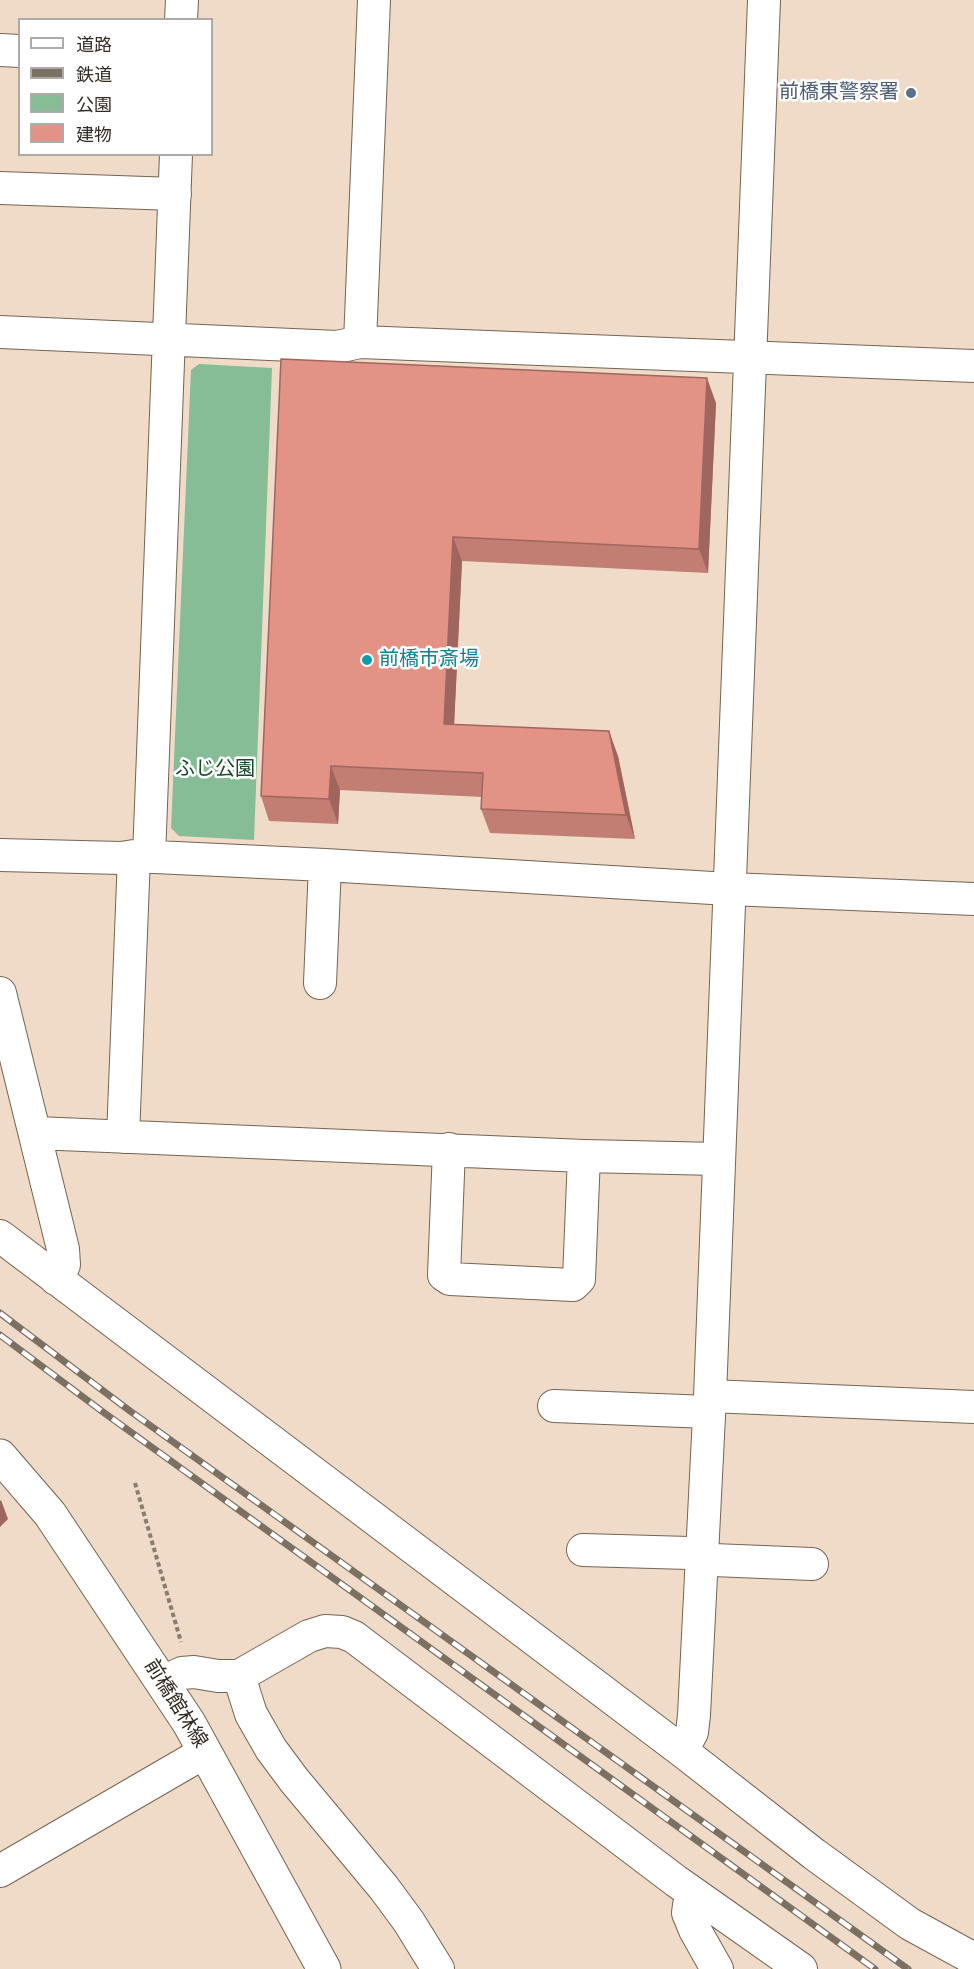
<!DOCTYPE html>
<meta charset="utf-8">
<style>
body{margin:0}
#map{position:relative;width:974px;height:1969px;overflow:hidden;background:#efdbc8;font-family:Roboto,"Noto Sans JP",sans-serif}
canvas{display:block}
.legend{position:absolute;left:18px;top:18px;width:195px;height:138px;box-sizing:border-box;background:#fff;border:2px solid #adaaa7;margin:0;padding:8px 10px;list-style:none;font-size:18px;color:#322b23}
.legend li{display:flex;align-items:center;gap:12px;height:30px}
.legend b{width:30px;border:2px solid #adaaa7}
</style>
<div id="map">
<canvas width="974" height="1969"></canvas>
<ul class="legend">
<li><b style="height:8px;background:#fff"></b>道路</li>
<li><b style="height:8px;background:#7c7063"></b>鉄道</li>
<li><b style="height:16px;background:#86bc96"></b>公園</li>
<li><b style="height:16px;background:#e39286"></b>建物</li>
</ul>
</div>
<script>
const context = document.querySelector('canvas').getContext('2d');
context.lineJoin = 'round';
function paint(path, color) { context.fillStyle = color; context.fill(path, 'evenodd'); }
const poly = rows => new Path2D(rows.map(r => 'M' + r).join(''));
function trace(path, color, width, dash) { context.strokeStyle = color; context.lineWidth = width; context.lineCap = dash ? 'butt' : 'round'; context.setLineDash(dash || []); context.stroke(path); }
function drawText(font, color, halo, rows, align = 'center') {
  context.font = font + ' Roboto,"Noto Sans JP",sans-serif'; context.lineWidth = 5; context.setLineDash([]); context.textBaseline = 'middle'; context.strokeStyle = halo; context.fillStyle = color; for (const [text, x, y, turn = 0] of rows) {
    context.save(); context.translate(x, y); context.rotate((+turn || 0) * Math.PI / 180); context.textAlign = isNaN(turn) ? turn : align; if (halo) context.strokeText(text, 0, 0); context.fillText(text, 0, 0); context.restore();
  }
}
paint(poly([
 [199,364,272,368,254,840,179,836,171,828,191,370]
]), '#86bc96');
const minor = poly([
 [181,20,182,0],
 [0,50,20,51],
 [0,188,175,194],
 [0,332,337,347,360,342,974,366],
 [360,342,374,0],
 [0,855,121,858,134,856,325,865,729,889,974,899],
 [149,857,176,154],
 [320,983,325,865],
 [0,993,63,1249,64,1265,56,1279],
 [36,1133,584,1156,718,1159],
 [123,1137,134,856],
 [449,1149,444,1275,450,1279,573,1285,579,1279,584,1156],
 [0,1236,682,1751,814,1854,910,1924,974,1959],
 [710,1396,974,1407],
 [554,1406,709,1412],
 [583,1550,689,1553,713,1560,812,1564],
 [239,1676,251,1714,271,1749,294,1780,384,1888,409,1922,438,1969],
 [163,1682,182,1673,194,1672,218,1676,239,1676,309,1636,325,1631,342,1632,354,1637,676,1881,801,1969],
 [682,1751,692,1732,694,1715,710,1396,764,0],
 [0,1871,205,1752],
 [696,1895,689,1905,688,1913,695,1930,717,1969]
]);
const major = poly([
 [0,1456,50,1514,189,1723,324,1969]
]);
trace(minor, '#756453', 34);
trace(major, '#756453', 35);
trace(poly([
 [135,1483,181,1642]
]), '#8a7d70', 4, [4.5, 3]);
trace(minor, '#fff', 32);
trace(major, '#fff', 33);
const rail = poly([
 [0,1313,130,1411,908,1969],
 [0,1335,103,1412,875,1969]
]);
trace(rail, '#7c7063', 7);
trace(rail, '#fff', 4.5, [14]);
paint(poly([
 [281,359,716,403,708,573,462,561,454,724,618,756,635,839,490,833,481,809,482,797,340,790,338,824,269,821,261,796]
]), '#c37e73');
paint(poly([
 [707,378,716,403,708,573,699,549],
 [453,537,462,561,453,748,444,724],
 [609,731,618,756,635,839,626,815],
 [331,766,340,790,338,824,329,799],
 [1,1500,8,1519,0,1527,0,1501]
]), '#9f665e');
const building = poly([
 [281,359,707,378,699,549,453,537,444,724,609,731,626,815,481,809,483,773,331,766,329,799,261,796,281,359]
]);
paint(building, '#e39286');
trace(building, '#9f665e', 1.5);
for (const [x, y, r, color] of [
 [911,93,6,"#5c6f8a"],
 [367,660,6,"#0f9aa8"]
]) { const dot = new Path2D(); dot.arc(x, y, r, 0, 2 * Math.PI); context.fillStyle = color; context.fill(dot); trace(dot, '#fff', 2); }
drawText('20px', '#4e5e75', '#fff', [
 ["前橋東警察署",899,93]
], 'right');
drawText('20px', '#0d838f', '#fff', [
 ["前橋市斎場",379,660]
], 'left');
drawText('20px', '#144a2a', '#fff', [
 ["ふじ公園",215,770]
]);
drawText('20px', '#322b23', '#fff', [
 ["前橋館林線",175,1704,58]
]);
</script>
